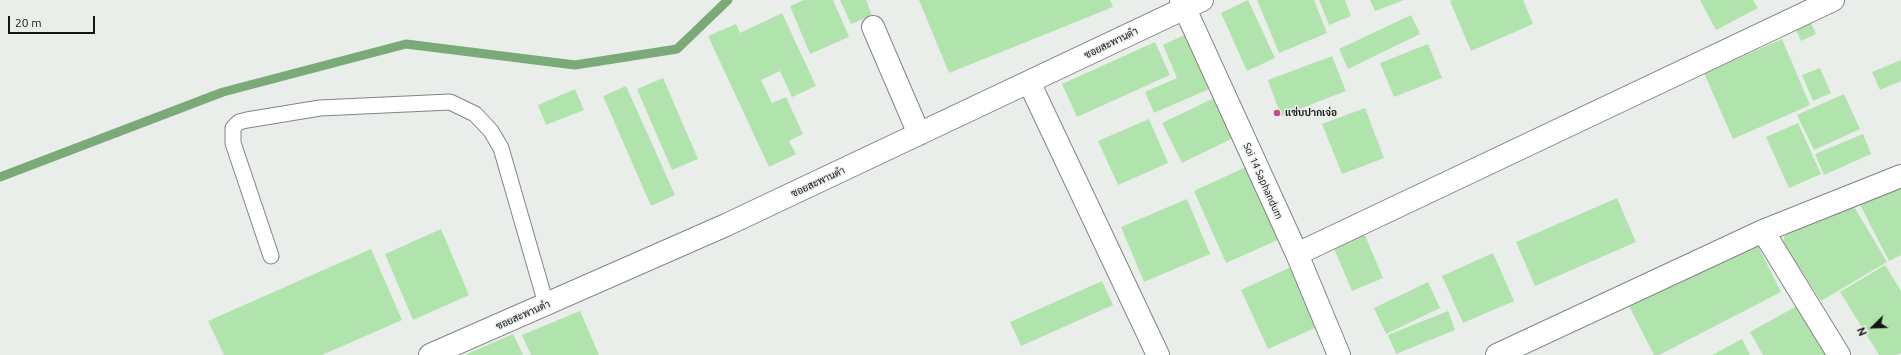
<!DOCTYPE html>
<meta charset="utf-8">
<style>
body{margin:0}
#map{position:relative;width:1901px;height:355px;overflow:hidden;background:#eaeeea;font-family:Ubuntu,sans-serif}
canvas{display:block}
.north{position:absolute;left:1853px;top:307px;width:40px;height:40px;-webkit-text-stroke:3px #eaeeea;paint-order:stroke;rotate:247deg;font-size:11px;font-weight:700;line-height:16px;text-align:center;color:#131513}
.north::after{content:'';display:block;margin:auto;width:14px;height:18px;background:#131513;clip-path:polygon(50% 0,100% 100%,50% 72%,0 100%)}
.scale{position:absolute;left:8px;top:16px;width:87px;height:18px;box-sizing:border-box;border:2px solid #131513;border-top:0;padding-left:5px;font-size:12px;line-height:14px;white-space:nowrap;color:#131513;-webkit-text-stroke:3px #eaeeea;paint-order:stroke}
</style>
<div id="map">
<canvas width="1901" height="355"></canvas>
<div class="north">N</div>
<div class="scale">20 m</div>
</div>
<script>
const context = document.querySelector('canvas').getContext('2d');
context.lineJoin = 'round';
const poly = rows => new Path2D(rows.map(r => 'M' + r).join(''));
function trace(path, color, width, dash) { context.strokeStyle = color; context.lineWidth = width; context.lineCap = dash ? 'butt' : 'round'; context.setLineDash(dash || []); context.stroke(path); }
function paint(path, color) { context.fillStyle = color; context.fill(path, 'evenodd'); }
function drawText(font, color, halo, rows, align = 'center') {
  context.font = font + ' Ubuntu,Sarabun,sans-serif'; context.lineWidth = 3; context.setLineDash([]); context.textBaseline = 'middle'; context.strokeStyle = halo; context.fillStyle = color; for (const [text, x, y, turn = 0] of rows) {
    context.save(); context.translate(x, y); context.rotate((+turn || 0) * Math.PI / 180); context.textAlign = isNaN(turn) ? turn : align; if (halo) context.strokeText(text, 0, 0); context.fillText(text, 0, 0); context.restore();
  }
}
trace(poly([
 [0,177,223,92,406,44,575,65,677,49,728,0]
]), '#7aaa77', 9);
paint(poly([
 [804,0,833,0,849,37,810,54,790,6],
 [840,0,866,0,872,15,851,24],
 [919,0,1110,0,1113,7,949,73],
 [1248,0,1275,58,1247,71,1221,13],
 [1257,0,1314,0,1327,33,1279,53],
 [1319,0,1345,0,1351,16,1329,25],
 [1370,0,1404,0,1375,11],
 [1453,0,1523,0,1533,24,1471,51,1450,1],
 [1700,0,1753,0,1758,8,1716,30],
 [782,13,816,86,792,97,780,71,761,80,772,103,786,97,803,134,789,141,796,154,769,167,708,36,736,24,740,33],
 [1411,15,1420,34,1348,69,1339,49],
 [1809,19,1816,34,1801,41,1794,26],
 [1193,31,1216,86,1154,113,1145,92,1177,78,1163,45],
 [1782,39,1810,105,1733,139,1704,73],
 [1155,42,1170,75,1077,117,1062,84],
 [1428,44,1442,78,1394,97,1380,63],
 [1332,56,1346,91,1281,116,1268,80],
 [1901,60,1901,81,1880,90,1872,72],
 [1820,68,1831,93,1813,101,1802,75],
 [663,78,698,159,672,170,637,89],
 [626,86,675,195,651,206,603,96],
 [575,89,584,110,546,125,538,105],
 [1844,94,1860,129,1814,150,1797,115],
 [1216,97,1235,137,1182,163,1162,123],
 [1365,108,1384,158,1342,174,1322,124],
 [1149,119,1168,163,1118,185,1098,141],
 [1798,123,1821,174,1789,188,1766,137],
 [1863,134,1871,154,1824,175,1815,154],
 [1248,166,1280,239,1226,263,1194,191],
 [1901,185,1901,255,1889,261,1856,197],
 [1617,198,1636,242,1535,286,1516,242],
 [1187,199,1210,254,1144,282,1121,227],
 [1850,200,1887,262,1821,301,1783,242,1785,234],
 [441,229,469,295,413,320,385,254],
 [1364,233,1383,278,1352,291,1333,246],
 [1754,238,1781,292,1659,355,1654,355,1628,304],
 [371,249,402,320,322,355,224,355,208,321],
 [1493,253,1514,301,1463,323,1442,276],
 [1885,265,1901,291,1901,353,1897,355,1879,355,1840,292],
 [1291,267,1317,327,1268,349,1241,290],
 [1102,281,1113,305,1021,346,1010,322],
 [1428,282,1440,308,1386,334,1374,308],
 [1804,302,1834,355,1763,355,1750,332],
 [580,311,599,355,531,355,522,335],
 [1448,311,1455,330,1396,354,1388,335],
 [513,334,523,355,465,355],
 [1742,339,1750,355,1712,355]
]), '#b1e3ad');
const service = poly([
 [271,256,233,143,233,128,239,122,247,120,320,108,450,102,475,114,491,131,501,148,546,304]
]);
const minor = poly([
 [1181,0,1297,254,1339,355],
 [873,27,919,134],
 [1029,82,1158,355],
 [1763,231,1839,355],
 [1297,254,1833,0],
 [430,355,726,225,1202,0],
 [1497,355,1763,231,1901,176]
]);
trace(service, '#838582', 17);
trace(minor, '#838582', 24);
trace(service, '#fff', 15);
trace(minor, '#fff', 22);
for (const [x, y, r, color] of [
 [1277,113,4,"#cc4789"]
]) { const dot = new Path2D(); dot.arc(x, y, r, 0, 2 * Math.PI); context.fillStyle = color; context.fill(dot); trace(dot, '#eaeeea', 1.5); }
drawText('10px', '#131513', '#eaeeea', [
 ["ซอยสะพานดำ",1111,43,-26],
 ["Soi 14 Saphandum",1263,181,66],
 ["ซอยสะพานดำ",818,182,-25],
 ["ซอยสะพานดำ",523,315,-24]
]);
drawText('bold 10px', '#131513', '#eaeeea', [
 ["แซ่บปากเจ่อ",1285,113]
], 'left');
</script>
